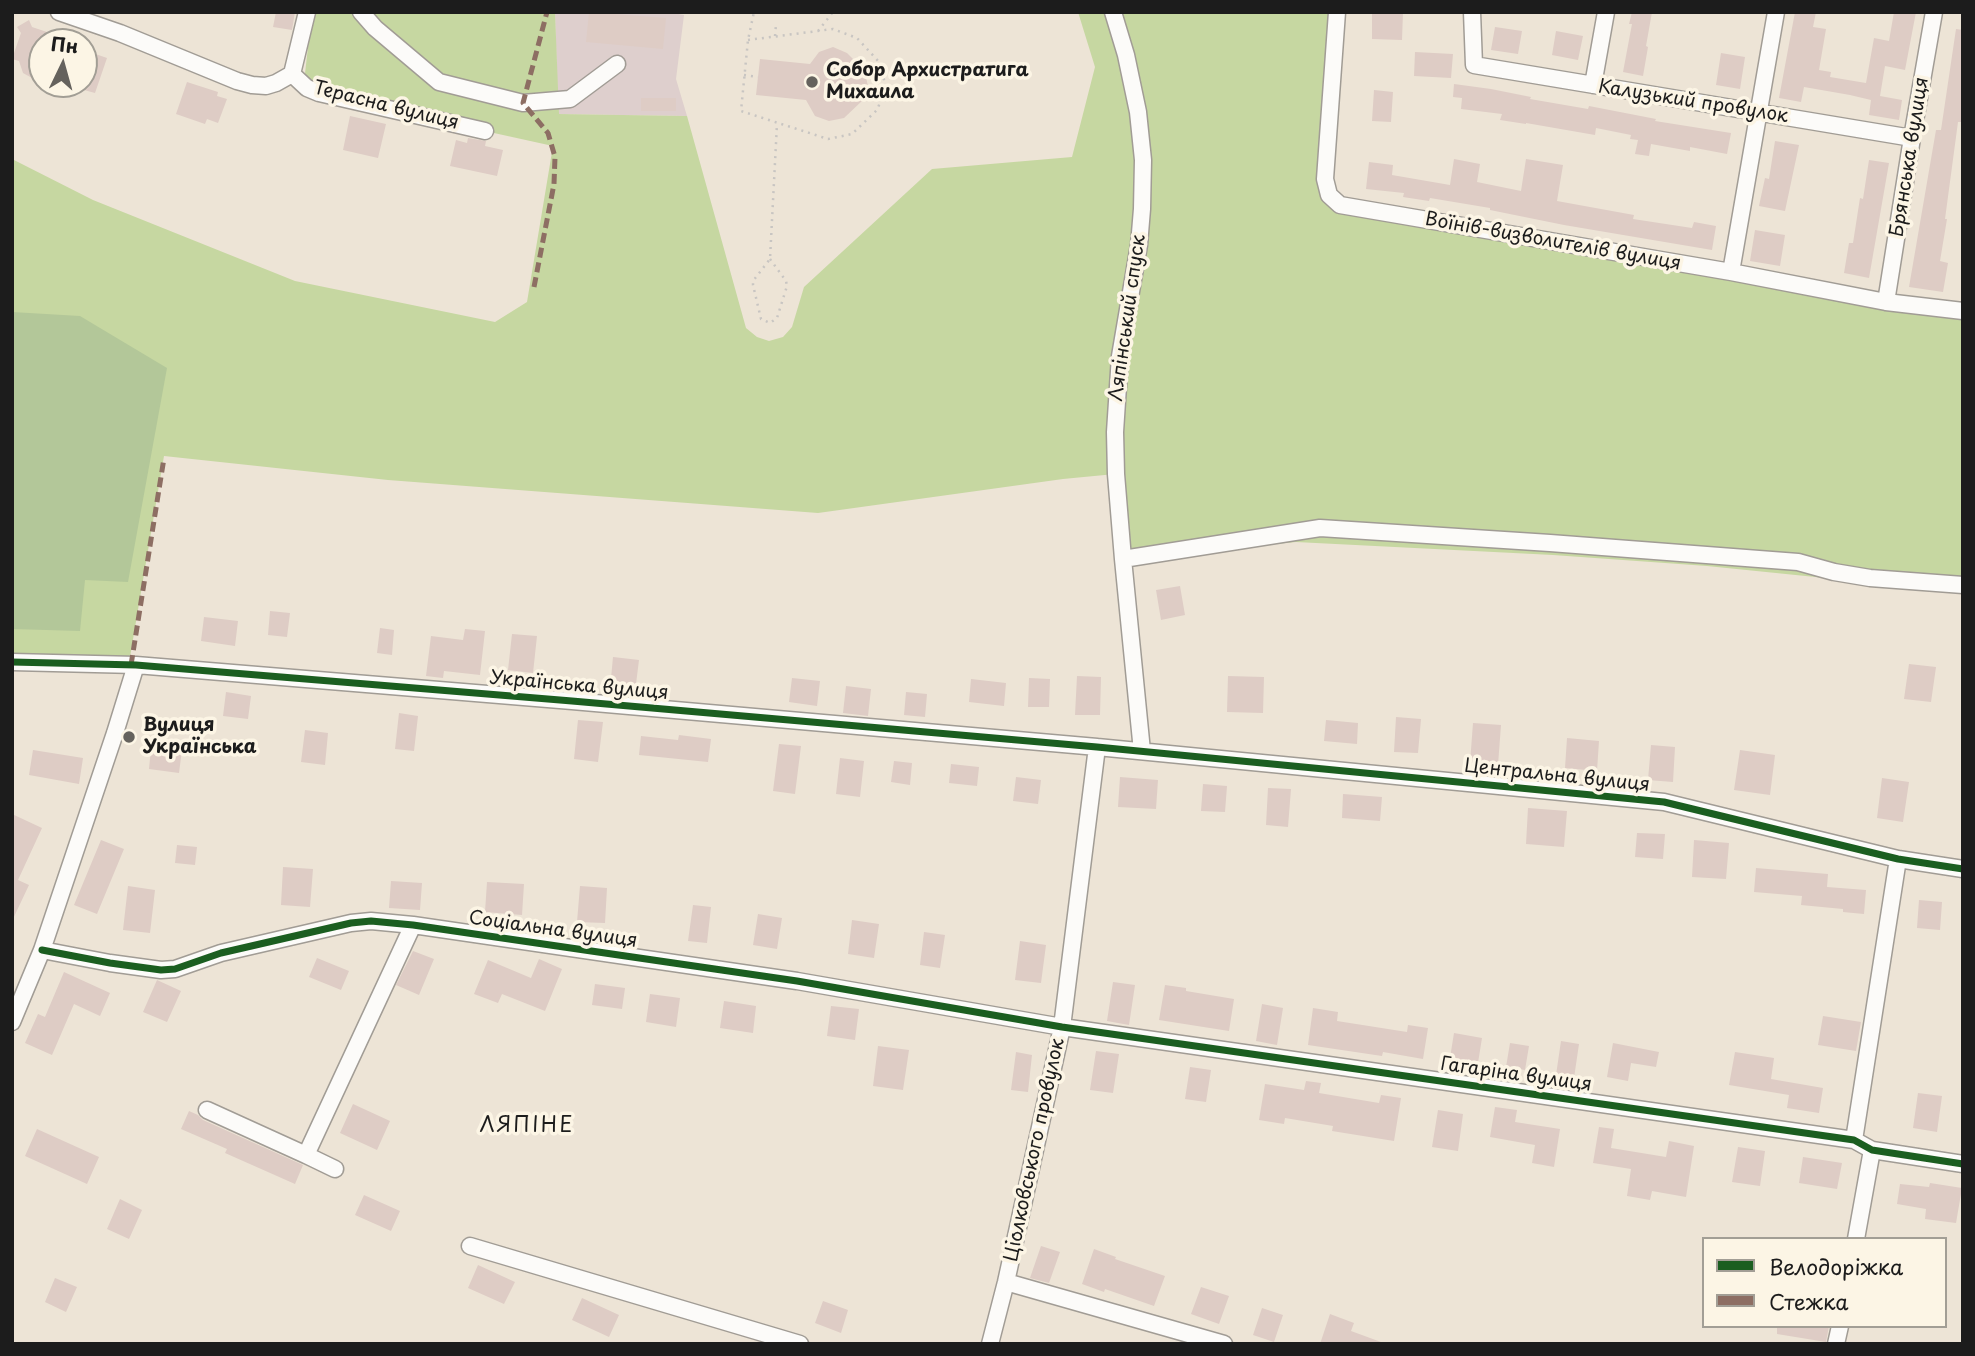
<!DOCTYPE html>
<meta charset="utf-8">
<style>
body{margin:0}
#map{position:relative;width:1975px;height:1356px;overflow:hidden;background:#ede4d6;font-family:"Playpen Sans",sans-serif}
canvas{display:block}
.frame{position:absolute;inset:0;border:14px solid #1c1c1c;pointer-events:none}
.legend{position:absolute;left:1702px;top:1237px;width:245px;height:91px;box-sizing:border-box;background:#fcf5e5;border:2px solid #a29e95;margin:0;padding:9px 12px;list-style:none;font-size:21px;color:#1c1c1c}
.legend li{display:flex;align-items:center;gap:14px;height:35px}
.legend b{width:35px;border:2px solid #a29e95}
.north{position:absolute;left:28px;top:28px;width:70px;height:70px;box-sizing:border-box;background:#fcf5e5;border:2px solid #a29e95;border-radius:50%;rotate:5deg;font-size:19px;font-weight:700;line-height:28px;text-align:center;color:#1c1c1c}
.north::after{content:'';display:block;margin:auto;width:24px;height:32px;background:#65625d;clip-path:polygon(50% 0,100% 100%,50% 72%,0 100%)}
</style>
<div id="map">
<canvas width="1975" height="1356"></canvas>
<div class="frame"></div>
<ul class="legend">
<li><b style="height:9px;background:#1b5e20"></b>Велодоріжка</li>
<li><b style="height:9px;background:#8d6e63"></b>Стежка</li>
</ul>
<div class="north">Пн</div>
</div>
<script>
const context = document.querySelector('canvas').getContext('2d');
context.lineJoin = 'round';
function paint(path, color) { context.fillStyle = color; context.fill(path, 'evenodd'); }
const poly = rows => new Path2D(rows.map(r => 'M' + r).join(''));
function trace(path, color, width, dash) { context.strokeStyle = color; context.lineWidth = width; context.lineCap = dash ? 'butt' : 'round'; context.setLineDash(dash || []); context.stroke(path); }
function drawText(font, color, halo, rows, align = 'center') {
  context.font = font + ' "Playpen Sans",sans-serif'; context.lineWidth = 7; context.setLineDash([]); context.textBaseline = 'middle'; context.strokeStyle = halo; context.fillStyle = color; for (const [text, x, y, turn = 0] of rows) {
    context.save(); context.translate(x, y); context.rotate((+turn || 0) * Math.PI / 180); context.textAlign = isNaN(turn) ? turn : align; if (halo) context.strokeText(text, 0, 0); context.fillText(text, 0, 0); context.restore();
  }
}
paint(poly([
 [555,12,667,12,684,15,676,79,687,116,558,114]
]), '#decfcd');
paint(poly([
 [312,12,555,12,559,114,687,116,746,328,757,337,769,341,783,337,792,327,804,287,932,169,1072,157,1095,67,1078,12,1337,12,1325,179,1340,205,1963,311,1963,592,1707,566,1553,555,1296,542,1123,559,1115,474,1063,479,818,513,388,480,164,456,130,657,12,657,12,159,93,200,295,281,495,322,527,302,553,146,303,91]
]), '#c6d7a1');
paint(poly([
 [12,312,80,316,167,368,128,582,85,580,80,631,12,629]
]), '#b3c799');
paint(poly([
 [276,12,295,12,292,30,273,27],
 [589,12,666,18,663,49,586,42],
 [1372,12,1403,12,1402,40,1372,39],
 [1632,12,1652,12,1646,46,1648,47,1643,76,1623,72,1632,24,1629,24],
 [1795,12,1816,12,1813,27,1826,29,1819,70,1831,72,1830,77,1866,83,1874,38,1889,41,1894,12,1916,12,1905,70,1885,66,1880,96,1902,100,1899,120,1869,115,1871,100,1850,95,1804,87,1801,102,1779,98],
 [29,20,32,27,71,40,71,42,42,42,42,75,32,78,23,73,19,61,12,59,21,33,17,27],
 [1495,27,1522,31,1518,54,1491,50],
 [1956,29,1963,30,1963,122,1958,122,1945,219,1947,219,1940,261,1948,263,1943,292,1909,287,1936,130,1941,130],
 [1556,31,1583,36,1578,60,1552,55],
 [833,47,847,53,865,71,868,87,863,100,844,118,829,121,815,116,806,100,756,95,760,59,810,64,819,52],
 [84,50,107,58,95,93,84,90],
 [1415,52,1453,54,1451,78,1414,76],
 [1721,53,1745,57,1740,89,1716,85],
 [187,82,218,92,217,96,227,99,218,123,207,119,205,124,176,114],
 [1454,84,1491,89,1531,97,1530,99,1588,109,1589,106,1656,119,1655,121,1731,133,1727,154,1690,147,1690,151,1651,144,1649,156,1635,154,1638,140,1630,139,1631,135,1596,128,1595,135,1526,123,1526,124,1500,120,1502,114,1461,109,1462,98,1453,97],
 [1374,90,1393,92,1391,122,1372,121],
 [641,98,676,98,676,111,641,111],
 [350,116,386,124,378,158,343,150],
 [468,138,486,141,485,146,503,150,497,176,450,166,456,140,467,143],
 [1775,141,1799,145,1785,211,1759,206,1765,178,1769,179],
 [1454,159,1480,164,1477,182,1521,191,1526,159,1563,165,1557,201,1634,215,1633,219,1692,228,1694,222,1716,226,1712,250,1564,225,1490,210,1490,208,1430,198,1429,201,1403,197,1404,193,1366,189,1369,162,1393,165,1392,175,1450,185],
 [1869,160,1889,163,1869,278,1844,273,1849,243,1853,243,1860,198,1863,199],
 [1755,230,1785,235,1780,266,1750,261],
 [1180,586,1185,615,1161,620,1156,590],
 [270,611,290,613,287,637,268,635],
 [204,617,238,621,235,646,201,641],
 [380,628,394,630,392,655,377,653],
 [465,629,485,631,480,675,444,671,443,678,426,676,431,636,463,640],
 [512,634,537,636,533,673,508,670],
 [613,657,639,660,635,692,610,689],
 [1909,664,1936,667,1931,702,1904,699],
 [1077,676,1101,677,1100,715,1075,715],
 [1228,676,1264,677,1263,713,1227,712],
 [792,678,820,681,817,706,789,702],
 [1029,678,1050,679,1049,707,1028,707],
 [971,679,1006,683,1004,706,969,702],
 [846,686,871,689,868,716,843,713],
 [226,692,251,696,248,719,223,716],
 [906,692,927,694,925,717,904,715],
 [399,713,418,716,414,751,395,749],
 [1396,717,1421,719,1418,753,1394,752],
 [578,720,603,722,598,762,574,759],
 [1326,720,1358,723,1357,744,1324,741],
 [1473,723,1501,725,1498,765,1470,763],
 [305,730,328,733,325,765,301,762],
 [679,735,711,739,708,762,639,755,641,736,678,740],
 [152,738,183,742,179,773,149,769],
 [1567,738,1599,741,1597,771,1565,768],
 [779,744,801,746,795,794,773,791],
 [1651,745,1675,747,1673,782,1648,780],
 [33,750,83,758,79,784,29,775],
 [1740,750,1775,755,1770,795,1734,790],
 [840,758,864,761,860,797,836,794],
 [894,761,912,763,910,785,891,782],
 [951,764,979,767,977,786,949,783],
 [1016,777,1041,780,1038,804,1013,801],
 [1120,777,1158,780,1156,809,1118,807],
 [1882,778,1909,782,1903,822,1877,818],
 [1203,784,1227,786,1225,812,1201,811],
 [1268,788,1291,789,1288,827,1266,825],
 [1343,794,1382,797,1380,821,1342,818],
 [1528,808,1567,811,1564,847,1526,844],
 [12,814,42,828,18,880,29,885,12,921],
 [1637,833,1665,834,1663,859,1635,857],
 [101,840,124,849,97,914,74,905],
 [1694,840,1729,843,1726,879,1692,877],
 [177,845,197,847,195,865,175,863],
 [283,867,313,869,310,907,281,905],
 [1756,868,1828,874,1827,887,1866,890,1864,914,1843,912,1843,909,1801,905,1802,896,1754,892],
 [391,881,422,883,420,910,389,908],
 [487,882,524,884,522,915,485,912],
 [128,886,155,890,150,933,123,930],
 [580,886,607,888,605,923,577,922],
 [1919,900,1942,902,1940,930,1917,928],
 [693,905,711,907,707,943,688,941],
 [758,914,782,918,777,949,753,945],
 [852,920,879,924,874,958,848,954],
 [924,932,945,935,940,968,920,965],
 [1020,941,1046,945,1041,983,1015,980],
 [413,951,434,959,419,995,396,985],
 [317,958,349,971,341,990,309,977],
 [539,959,562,969,545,1011,502,994,498,1003,474,994,488,960,531,978],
 [64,972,110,993,100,1016,74,1004,52,1055,25,1043,38,1014,45,1017],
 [157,980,181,991,167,1022,143,1012],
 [1113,982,1135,985,1129,1025,1107,1021],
 [595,984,625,988,622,1009,592,1005],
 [1165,985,1186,988,1186,991,1234,999,1229,1031,1159,1020],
 [650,994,680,998,676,1027,646,1022],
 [724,1001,756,1006,753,1033,720,1028],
 [1262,1004,1283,1008,1277,1045,1256,1041],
 [831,1006,859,1009,855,1040,827,1036],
 [1313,1008,1338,1012,1337,1021,1407,1032,1408,1025,1428,1028,1423,1059,1383,1052,1382,1056,1308,1045],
 [1823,1016,1861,1022,1856,1051,1818,1045],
 [1454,1033,1482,1038,1477,1069,1449,1064],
 [1561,1041,1579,1044,1574,1078,1556,1075],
 [1510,1043,1529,1046,1525,1070,1506,1067],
 [1613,1043,1659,1052,1656,1067,1631,1063,1628,1081,1607,1077],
 [878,1046,909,1050,903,1090,873,1086],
 [1096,1051,1119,1054,1113,1093,1090,1090],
 [1016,1052,1032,1055,1028,1092,1011,1090],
 [1735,1052,1774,1058,1771,1079,1823,1088,1819,1113,1787,1108,1789,1095,1729,1085],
 [1190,1067,1211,1070,1206,1102,1185,1099],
 [1306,1081,1321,1083,1319,1093,1379,1103,1381,1095,1401,1098,1394,1141,1332,1131,1333,1126,1285,1118,1284,1124,1259,1120,1265,1084,1304,1090],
 [1918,1093,1942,1096,1937,1132,1913,1128],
 [353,1104,390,1121,377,1150,340,1133],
 [1495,1107,1517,1110,1515,1122,1560,1129,1554,1167,1532,1163,1535,1145,1490,1137],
 [1438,1110,1463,1114,1458,1151,1432,1147],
 [189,1111,198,1115,203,1120,303,1165,295,1184,225,1153,227,1149,181,1129],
 [1599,1127,1614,1129,1611,1148,1666,1157,1669,1141,1694,1146,1686,1197,1652,1191,1650,1200,1627,1196,1631,1169,1593,1163],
 [37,1129,99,1157,87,1184,25,1156],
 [1738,1147,1765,1151,1760,1186,1732,1182],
 [1803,1157,1842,1163,1837,1189,1799,1183],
 [1930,1183,1962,1188,1956,1223,1925,1219,1926,1209,1897,1204,1900,1184,1929,1187],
 [364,1195,400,1211,391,1231,355,1215],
 [120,1199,142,1210,129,1239,107,1229],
 [1041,1246,1060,1252,1049,1283,1030,1278],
 [1094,1249,1116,1257,1115,1259,1165,1276,1154,1306,1105,1289,1104,1292,1082,1284],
 [478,1265,515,1282,504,1304,468,1288],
 [55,1278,77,1287,66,1312,45,1302],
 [1201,1287,1229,1296,1219,1324,1191,1314],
 [582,1298,619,1315,609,1337,572,1320],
 [823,1301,848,1310,841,1333,815,1323],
 [1262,1308,1283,1315,1274,1342,1253,1335],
 [1330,1314,1354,1323,1351,1331,1381,1342,1381,1344,1320,1344],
 [1777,1326,1829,1326,1826,1342,1777,1334]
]), '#deccc5');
const minor = poly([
 [59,12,120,33,237,81,252,85,266,86,276,83,292,74],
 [307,12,292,74,307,88,319,93,485,131],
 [361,12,375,28,439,82,523,103,570,99,617,64],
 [1113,12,1126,55,1138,112,1143,160,1142,209,1139,245,1120,356,1115,432,1116,474,1123,559,1142,751],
 [1337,12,1325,179,1329,195,1340,205,1731,272,1886,302,1963,311],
 [1472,12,1474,65,1912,138],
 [1593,85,1606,12],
 [1731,272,1776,12],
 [1886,302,1912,138,1934,12],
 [1123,559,1320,528,1550,543,1798,562,1834,572,1870,578,1963,585],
 [12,662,136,665,572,701,1097,747,1664,802,1898,859,1963,869],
 [42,950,110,963,161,970,175,969,221,953,351,923,371,921,413,925,797,981,1062,1027,1854,1140,1872,1150,1963,1164],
 [12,1022,42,950,115,733,136,665],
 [207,1110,306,1155],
 [1854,1140,1898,859],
 [335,1169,306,1155,413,925],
 [1856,1239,1872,1150],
 [470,1246,800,1344],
 [1006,1282,1224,1344],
 [990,1344,1006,1282,1062,1027,1097,747],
 [1836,1344,1840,1326]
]);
trace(minor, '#a19c95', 19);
trace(poly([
 [818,31,833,12],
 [775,36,776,25],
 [748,40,833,29,857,38,880,63,886,88,877,110,852,134,828,139,741,111,748,40,754,12],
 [744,75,758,77],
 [770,259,786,281,787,286,777,318,770,323,761,319,753,285,753,281,770,259,777,124]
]), '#c8c5c2', 2.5, [2, 5]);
trace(minor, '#fcfbf9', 16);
trace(poly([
 [534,287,554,184,555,157,548,133,523,103,547,12],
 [131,665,164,458]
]), '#8d6e63', 5, [10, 5]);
trace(poly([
 [12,662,136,665,572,701,1097,747,1664,802,1898,859,1963,869],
 [42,950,110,963,161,970,175,969,221,953,351,923,371,921,413,925,797,981,1062,1027,1854,1140,1872,1150,1963,1164]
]), '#1b5e20', 7);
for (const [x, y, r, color] of [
 [812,82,7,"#65625d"],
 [129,737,7,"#65625d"]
]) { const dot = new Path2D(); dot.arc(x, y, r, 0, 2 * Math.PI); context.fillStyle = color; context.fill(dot); trace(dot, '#fcf5e5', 2.5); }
drawText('bold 19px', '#1c1c1c', '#fcf5e5', [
 ["Собор Архистратига",826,71],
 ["Михаила",826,93],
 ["Вулиця",143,726],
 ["Українська",143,748]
], 'left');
drawText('19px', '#1c1c1c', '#fcf5e5', [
 ["Калузький провулок",1693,102,9],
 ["Терасна вулиця",386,106,14],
 ["Брянська вулиця",1910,157,-81],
 ["Воїнів-визволителів вулиця",1553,242,10],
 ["Ляпінський спуск",1128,318,-82],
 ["Українська вулиця",579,686,5],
 ["Центральна вулиця",1557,776,6],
 ["Соціальна вулиця",553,930,8],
 ["Гагаріна вулиця",1516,1075,8],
 ["Ціолковського провулок",1035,1150,-78]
]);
context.letterSpacing = '2px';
drawText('21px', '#1c1c1c', '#fcf5e5', [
 ["ЛЯПІНЕ",527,1126]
]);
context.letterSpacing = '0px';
</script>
